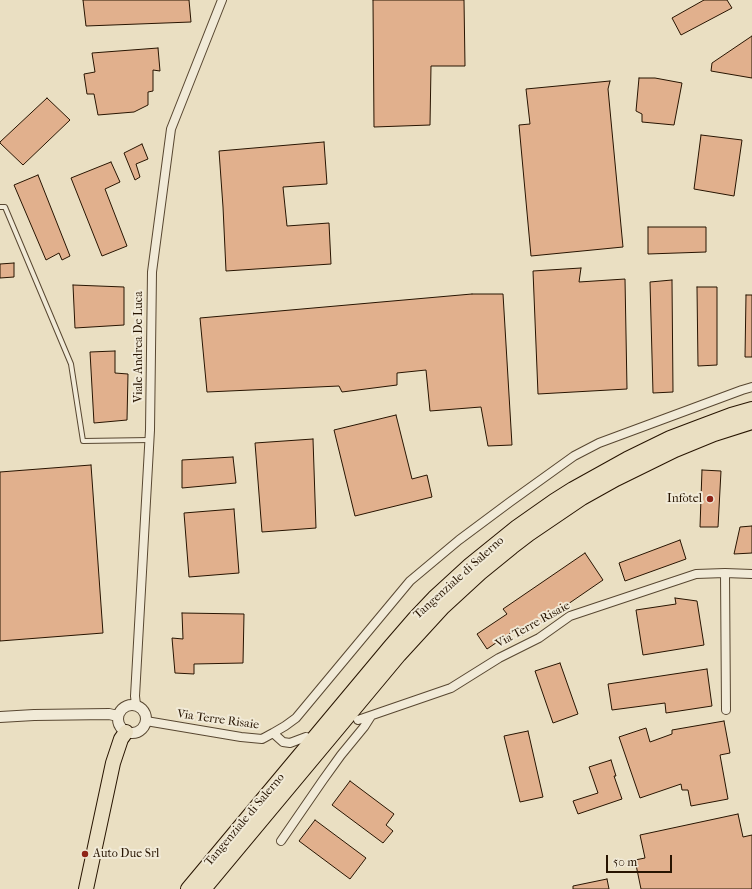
<!DOCTYPE html>
<style>
body{margin:0}
#map{position:relative;width:752px;height:889px;overflow:hidden;background:#eadfc2;font-family:"IM FELL French Canon",serif}
canvas{display:block}
.scale{position:absolute;left:606px;top:855px;width:66px;height:18px;box-sizing:border-box;border:2px solid #271401;border-top:0;padding-left:5px;font-size:12px;line-height:14px;white-space:nowrap;color:#271401;-webkit-text-stroke:3px #f1ead7;paint-order:stroke}
</style>
<div id="map">
<canvas width="752" height="889"></canvas>
<div class="scale">50 m</div>
</div>
<script>
const context = document.querySelector('canvas').getContext('2d');
context.lineJoin = 'round';
function paint(path, color) { context.fillStyle = color; context.fill(path, 'evenodd'); }
const poly = rows => new Path2D(rows.map(r => 'M' + r).join(''));
function trace(path, color, width, dash) { context.strokeStyle = color; context.lineWidth = width; context.lineCap = dash ? 'butt' : 'round'; context.setLineDash(dash || []); context.stroke(path); }
function drawText(font, color, halo, rows, align = 'center') {
  context.font = font + ' "IM FELL French Canon",serif'; context.lineWidth = 4; context.setLineDash([]); context.textBaseline = 'middle'; context.strokeStyle = halo; context.fillStyle = color; for (const [text, x, y, turn = 0] of rows) {
    context.save(); context.translate(x, y); context.rotate((+turn || 0) * Math.PI / 180); context.textAlign = isNaN(turn) ? turn : align; if (halo) context.strokeText(text, 0, 0); context.fillText(text, 0, 0); context.restore();
  }
}
const building = poly([
 [83,0,189,0,191,22,86,26,83,0],
 [373,0,464,0,465,66,431,66,430,125,374,127,373,0],
 [704,0,727,0,732,8,681,35,672,18,704,0],
 [752,36,752,78,711,71,712,63,752,36],
 [158,48,160,71,153,70,153,91,148,92,148,105,134,112,98,115,94,94,87,94,84,74,95,72,92,53,158,48],
 [639,78,655,78,682,83,674,125,642,122,642,114,636,111,639,78],
 [610,81,608,89,623,247,531,256,519,125,530,124,526,89,610,81],
 [47,98,70,120,23,165,0,143,0,142,47,98],
 [701,135,742,140,734,196,694,189,701,135],
 [324,142,327,184,283,187,287,226,329,223,331,264,226,271,223,207,219,151,324,142],
 [142,144,148,159,136,164,140,177,135,180,124,153,142,144],
 [111,162,120,182,105,189,127,246,102,256,71,178,111,162],
 [38,175,70,256,62,260,59,253,46,260,14,185,38,175],
 [648,227,706,227,706,252,648,254,648,227],
 [14,263,14,277,0,278,0,264,14,263],
 [581,268,579,282,625,279,627,389,538,394,533,271,581,268],
 [672,280,673,392,653,393,650,282,672,280],
 [73,285,124,287,124,325,75,328,73,285],
 [697,287,717,287,717,365,698,366,697,287],
 [472,294,503,294,512,445,488,446,481,407,430,411,426,370,397,373,397,385,342,392,339,386,207,392,200,318,472,294],
 [746,295,752,295,752,357,745,357,746,295],
 [115,351,115,373,128,374,127,420,94,423,90,352,115,351],
 [396,415,412,479,427,475,432,497,355,516,334,430,396,415],
 [313,439,316,528,262,532,255,443,313,439],
 [233,457,236,483,182,488,182,460,233,457],
 [91,465,103,633,0,641,0,472,91,465],
 [702,470,721,471,718,527,700,527,702,470],
 [234,509,239,573,189,577,184,513,234,509],
 [752,526,752,553,734,554,740,527,752,526],
 [680,540,686,559,625,581,619,563,680,540],
 [585,553,603,580,520,637,515,630,487,649,477,634,507,614,503,609,585,553],
 [675,598,697,601,704,645,643,655,636,610,676,604,675,598],
 [182,613,244,614,243,663,194,664,194,674,175,673,172,638,183,639,182,613],
 [560,663,578,714,553,723,535,671,560,663],
 [707,669,712,706,666,713,665,703,612,710,608,684,707,669],
 [724,721,730,753,720,755,728,799,691,806,688,790,682,790,681,784,640,798,619,737,646,728,650,742,672,734,672,730,724,721],
 [528,731,543,797,520,802,504,736,528,731],
 [611,760,616,776,614,776,622,799,578,814,573,801,598,793,589,767,611,760],
 [350,781,394,814,386,825,393,831,383,843,332,805,350,781],
 [738,814,743,837,752,835,752,889,641,889,635,860,645,858,640,835,738,814],
 [315,820,366,858,350,879,299,841,315,820],
 [607,879,609,889,573,889,573,886,607,879]
]);
paint(building, '#e1b08d');
trace(building, '#271401', 1);
const service = poly([
 [0,207,5,207,71,364,83,441,150,440]
]);
const minor = poly([
 [725,573,726,710],
 [136,705,135,696,150,430,152,272,171,129,222,0],
 [358,720,451,688,499,658,539,638,570,616,696,574,725,573,752,574],
 [146,721,241,737,262,739,273,733,285,726,296,718,410,581,459,540,510,502,574,456,599,443,742,390,752,387],
 [273,733,283,742,290,743,306,737],
 [281,841,323,780,341,755,364,727,371,716]
]);
const tertiary = poly([
 '118 719a14 14 0 1 1 28 0a14 14 0 1 1-28 0Z',
 [0,717,34,715,109,714,118,716]
]);
const trunk = poly([
 [86,889,113,763,121,739,126,732],
 [188,889,390,647,415,618,434,598,470,565,517,527,554,501,573,489,627,459,670,438,699,427,731,415,752,409],
 [204,889,399,655,443,607,480,573,512,547,529,534,582,498,616,479,675,450,714,434,752,422]
]);
trace(service, '#584731', 6);
trace(minor, '#584731', 10);
trace(tertiary, '#584731', 12);
trace(trunk, '#271401', 16);
trace(service, '#f1ead7', 4);
trace(minor, '#f1ead7', 8);
trace(tertiary, '#f1ead7', 10);
trace(trunk, '#eadfc2', 14);
for (const [x, y, r, color] of [
 [710,499,4,"#8f2418"],
 [85,854,4,"#8f2418"]
]) { const dot = new Path2D(); dot.arc(x, y, r, 0, 2 * Math.PI); context.fillStyle = color; context.fill(dot); trace(dot, '#f1ead7', 1.5); }
drawText('12px', '#271401', '#f1ead7', [
 ["Viale Andrea De Luca",139,347,-90],
 ["Tangenziale di Salerno",459,578,-42],
 ["Via Terre Risaie",533,625,-29],
 ["Via Terre Risaie",218,720,8],
 ["Tangenziale di Salerno",245,820,-50]
]);
drawText('12px', '#271401', '#f1ead7', [
 ["Infotel",702,499],
 ["Auto Due Srl",93,854,"left"]
], 'right');
</script>
